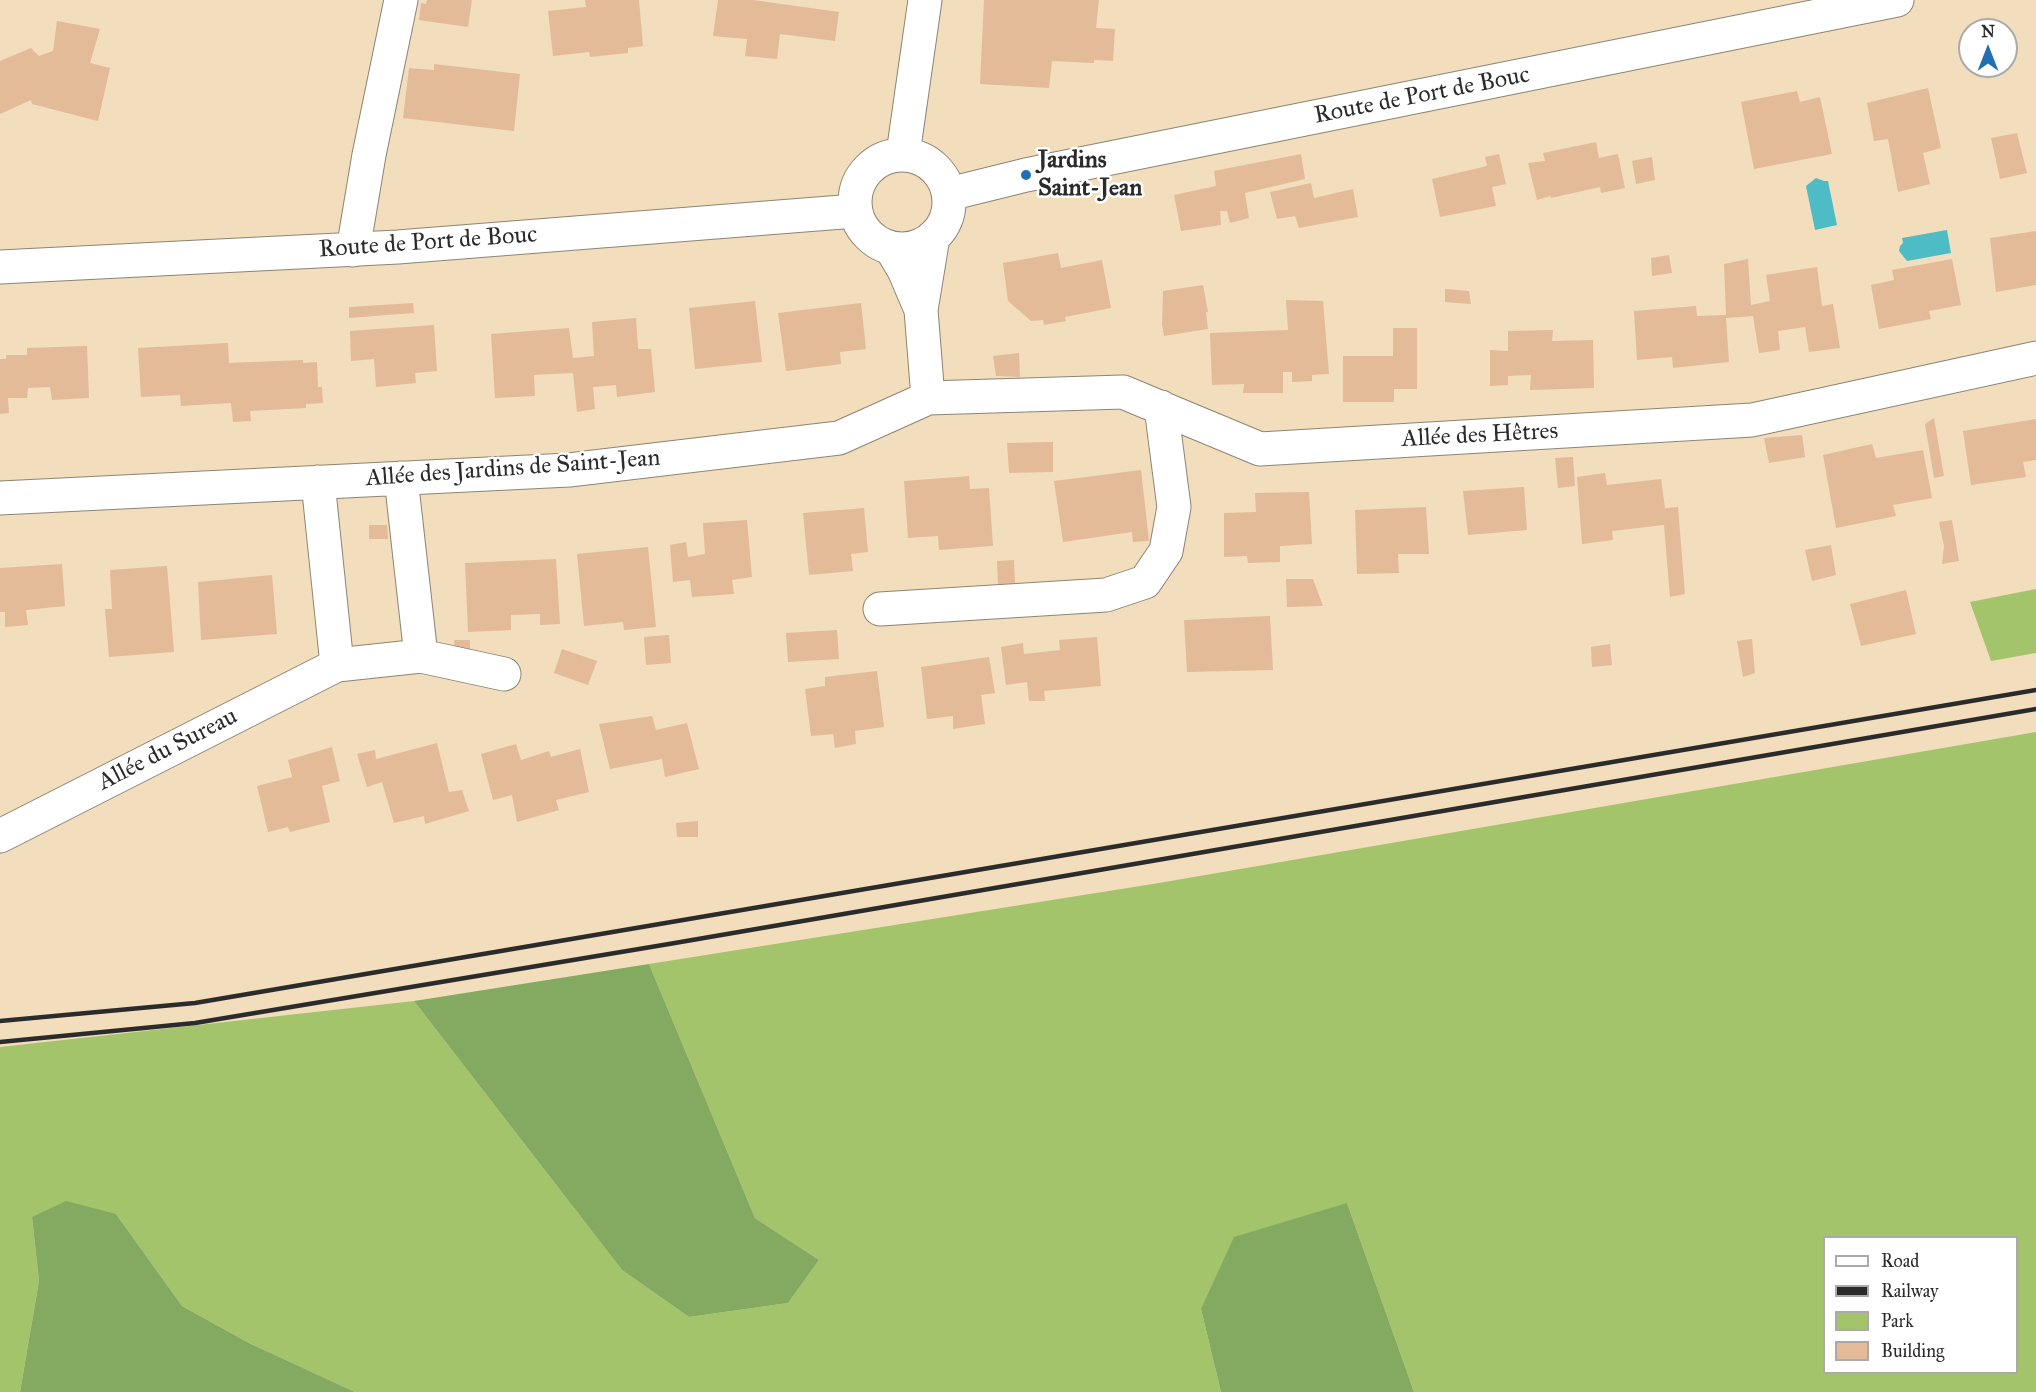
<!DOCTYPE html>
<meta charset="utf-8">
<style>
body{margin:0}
#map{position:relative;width:2036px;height:1392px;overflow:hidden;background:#f2ddbd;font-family:"IM FELL Great Primer",serif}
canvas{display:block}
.legend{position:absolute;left:1823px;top:1236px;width:195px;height:138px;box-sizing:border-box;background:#fff;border:2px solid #aaa;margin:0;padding:8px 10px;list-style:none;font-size:18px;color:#2b2b2b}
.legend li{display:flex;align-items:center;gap:12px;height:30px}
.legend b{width:30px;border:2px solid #aaa}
.north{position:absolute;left:1958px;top:18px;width:60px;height:60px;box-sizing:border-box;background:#fff;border:2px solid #aaa;border-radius:50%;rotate:0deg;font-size:16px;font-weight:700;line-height:24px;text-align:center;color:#2b2b2b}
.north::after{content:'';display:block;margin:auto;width:21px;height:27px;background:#1f6fb2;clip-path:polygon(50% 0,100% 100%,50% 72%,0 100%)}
</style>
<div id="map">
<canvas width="2036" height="1392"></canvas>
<ul class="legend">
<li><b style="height:8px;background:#fff"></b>Road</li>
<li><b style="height:8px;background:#2b2b2b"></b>Railway</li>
<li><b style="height:16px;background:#a4c46c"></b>Park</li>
<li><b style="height:16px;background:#e3bb99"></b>Building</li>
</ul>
<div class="north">N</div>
</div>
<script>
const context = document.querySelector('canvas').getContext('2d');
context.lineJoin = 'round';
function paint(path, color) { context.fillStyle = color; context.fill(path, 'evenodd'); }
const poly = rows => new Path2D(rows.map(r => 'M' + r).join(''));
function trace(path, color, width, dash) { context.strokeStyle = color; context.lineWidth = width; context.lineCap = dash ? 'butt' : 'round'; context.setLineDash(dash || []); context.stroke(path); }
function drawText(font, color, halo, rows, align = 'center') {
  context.font = font + ' "IM FELL Great Primer",serif'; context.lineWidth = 5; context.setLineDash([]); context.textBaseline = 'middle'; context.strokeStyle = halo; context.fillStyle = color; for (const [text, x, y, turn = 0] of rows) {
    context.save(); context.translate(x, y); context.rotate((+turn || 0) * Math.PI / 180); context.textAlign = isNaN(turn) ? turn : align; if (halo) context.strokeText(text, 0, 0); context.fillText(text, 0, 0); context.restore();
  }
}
paint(poly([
 [2036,589,2036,653,1991,661,1970,602],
 [2036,732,2036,1392,1414,1392,1347,1203,1201,1309,1221,1392,355,1392,249,1343,182,1306,116,1214,32,1217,39,1281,20,1392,0,1392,0,1047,414,1001,622,1270,689,1317,788,1303,819,1260,755,1218,649,964,1159,883],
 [1824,1238,2016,1238,2016,1372,1824,1372]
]), '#a4c46c');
paint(poly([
 [649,964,755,1218,819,1260,788,1303,689,1317,622,1270,414,1001],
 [66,1201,116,1214,182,1306,249,1343,355,1392,20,1392,39,1281,32,1217],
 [1347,1203,1414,1392,1221,1392,1201,1309,1234,1237]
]), '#83aa60');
paint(poly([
 [1816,178,1824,181,1828,181,1837,225,1815,230,1806,186],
 [1947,230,1951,253,1907,261,1899,251,1900,246,1903,243,1902,238]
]), '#4ebcc5');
paint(poly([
 [427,0,472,0,468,27,419,20,421,3,426,4],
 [585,0,639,0,643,46,628,48,628,53,590,57,589,52,553,56,548,11,586,7],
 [718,0,753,0,839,12,835,41,780,34,777,59,745,56,747,39,713,36],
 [984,0,1099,0,1096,28,1115,29,1113,61,1094,60,1094,63,1052,61,1049,88,980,84],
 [57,21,100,29,90,63,110,68,98,121,32,104,31,100,0,114,0,61,31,48,39,56,53,51],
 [434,64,520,74,514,131,403,118,409,68,434,70],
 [1928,88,1941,148,1923,153,1930,184,1898,192,1888,139,1874,141,1867,103],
 [1797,91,1800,102,1820,97,1832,154,1754,169,1741,102],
 [2017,133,2027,173,2000,179,1991,138],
 [1596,142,1599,158,1618,154,1625,188,1601,193,1600,187,1551,198,1550,196,1537,200,1528,163,1545,161,1543,153],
 [1301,154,1305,179,1245,193,1249,218,1230,223,1227,211,1220,211,1221,225,1181,231,1174,195,1216,186,1214,171],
 [1499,154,1506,184,1492,187,1496,206,1440,217,1432,179,1487,166,1485,157],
 [1652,157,1655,180,1636,184,1632,161],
 [1311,183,1314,198,1353,189,1358,217,1299,228,1295,216,1277,219,1270,192],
 [2036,231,2036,285,1996,292,1990,238],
 [1058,253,1061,268,1102,260,1111,308,1065,317,1066,321,1044,325,1043,320,1031,321,1008,301,1003,263],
 [1669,255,1672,273,1652,276,1651,258],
 [1748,259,1751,305,1770,301,1766,275,1817,267,1822,306,1833,304,1840,348,1809,352,1805,327,1778,331,1780,350,1759,353,1753,316,1726,318,1729,362,1673,368,1672,357,1637,360,1634,311,1696,306,1697,316,1726,315,1724,264],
 [1952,259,1961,305,1929,311,1931,319,1879,329,1871,285,1894,280,1892,270],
 [1203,285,1208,312,1206,312,1208,329,1164,336,1162,325,1163,291],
 [1445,289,1469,291,1471,304,1445,302],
 [1286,300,1323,301,1329,374,1312,375,1312,381,1292,382,1292,372,1283,372,1283,393,1243,393,1244,384,1212,385,1210,333,1288,330],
 [755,301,762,362,695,369,689,308],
 [413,303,414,313,349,318,349,307],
 [861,303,866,349,840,352,841,364,786,371,778,313],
 [636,318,638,349,651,349,655,392,617,397,616,385,593,387,595,409,577,412,573,373,534,375,535,396,495,398,491,334,569,328,573,358,594,356,592,322],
 [434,325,437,371,415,373,416,383,376,387,374,359,351,361,350,331],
 [1393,328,1417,328,1417,389,1394,389,1394,402,1343,402,1343,356,1393,356],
 [1553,330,1552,341,1593,340,1594,388,1530,390,1531,375,1508,376,1508,385,1490,386,1490,350,1508,351,1508,331],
 [228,343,229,363,303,360,303,363,317,362,318,387,322,387,323,403,306,404,306,408,250,411,251,421,233,422,231,403,181,406,180,395,141,397,138,348],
 [87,346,89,398,52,400,50,387,28,388,27,398,8,398,9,413,0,414,0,359,6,359,6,355,27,355,27,348],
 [1019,353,1020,377,996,376,993,356],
 [1934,418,1944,476,1934,478,1925,424],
 [2036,419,2036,460,2023,462,2026,477,1971,485,1963,431],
 [1802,435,1805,457,1769,463,1764,438],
 [1053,442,1053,472,1009,473,1007,443],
 [1872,444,1876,458,1923,450,1932,498,1893,505,1896,516,1836,528,1823,455],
 [1573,457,1575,486,1558,488,1555,458],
 [1141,470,1149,541,1133,542,1132,532,1063,542,1054,481],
 [1605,473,1607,485,1661,479,1665,508,1678,507,1685,594,1670,597,1664,525,1612,531,1613,540,1582,544,1577,477],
 [969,476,970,489,989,488,993,546,939,550,938,536,908,538,904,481],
 [1524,487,1527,530,1468,535,1463,491],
 [1309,492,1312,544,1280,546,1280,562,1248,563,1247,556,1224,557,1224,513,1256,512,1255,493],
 [1426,507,1429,554,1398,554,1399,573,1357,574,1355,510],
 [864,508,868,552,851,554,853,571,809,575,803,513],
 [747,520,752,577,732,580,734,594,692,597,690,580,673,582,670,545,686,542,688,557,705,554,703,523],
 [1952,520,1959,561,1942,564,1944,546,1939,522],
 [369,525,387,525,388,539,369,539],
 [1831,545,1836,575,1812,581,1805,550],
 [648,547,656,627,624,630,623,622,584,626,577,554],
 [556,559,560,624,540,625,540,614,511,615,511,630,468,632,465,563],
 [1014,560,1015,583,998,584,997,561],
 [62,564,65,606,26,610,28,625,5,627,5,612,0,612,0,568],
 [167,566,174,652,109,657,105,609,112,609,110,570],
 [272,575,277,634,201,640,198,582],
 [1286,579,1313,579,1323,606,1287,607],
 [1906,590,1916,634,1861,646,1850,604],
 [1270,616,1273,670,1187,672,1184,620],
 [837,630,839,659,788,662,786,633],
 [669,635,671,663,646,665,644,637],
 [1097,637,1101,686,1044,691,1045,701,1029,701,1027,682,1006,685,1001,647,1023,643,1024,654,1060,650,1059,640],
 [1752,639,1755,673,1743,677,1737,641],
 [454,640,470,640,470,655,455,655],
 [1610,644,1612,665,1592,667,1591,647],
 [562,649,597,661,588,685,554,673],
 [989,657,995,693,981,695,985,724,953,729,953,716,927,719,921,667],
 [877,671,884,727,855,731,856,744,835,748,833,734,811,736,805,689,825,686,825,677],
 [652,716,656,730,687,723,699,769,665,777,662,759,610,769,599,724],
 [437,743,449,792,462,790,469,811,425,824,424,816,394,823,382,782,367,787,357,754,375,750,376,759],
 [516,744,521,760,549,751,551,757,580,749,589,792,556,800,559,810,517,822,512,795,493,800,481,754],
 [332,747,340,781,322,786,330,822,290,832,288,827,268,832,257,786,292,777,288,760],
 [698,821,698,837,677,837,676,823]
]), '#e3bb99');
const minor = poly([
 [903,154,925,0],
 [891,248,904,270,921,310,933,237],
 [353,250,369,155,401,0],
 [928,398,1123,392,1260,449,1752,420,2036,358],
 [401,478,421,656],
 [318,482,337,665],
 [0,498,569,470,839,438,928,398,921,310],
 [880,609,1106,595,1145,582,1166,551,1174,507,1161,407],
 [0,836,337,665,421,656,504,674]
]);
const major = poly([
 '855 202a47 47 0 1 1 94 0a47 47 0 1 1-94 0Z',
 [949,194,1026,175,1897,0],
 [0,267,398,247,855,211]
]);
trace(minor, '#8e8474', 35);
trace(major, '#8e8474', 35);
trace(minor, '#fff', 33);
trace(major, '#fff', 33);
trace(poly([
 [0,1021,195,1003,2036,690],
 [0,1042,195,1023,669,944,2036,709]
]), '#2b2b2b', 4.5);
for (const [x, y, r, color] of [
 [1026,175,6,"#1f6fb2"]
]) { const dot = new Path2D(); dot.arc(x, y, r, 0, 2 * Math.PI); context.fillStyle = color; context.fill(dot); trace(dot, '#fff', 2); }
drawText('24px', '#2b2b2b', '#fff', [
 ["Route de Port de Bouc",1422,96,-11],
 ["Route de Port de Bouc",428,243,-4],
 ["Allée des Hêtres",1480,436,-3],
 ["Allée des Jardins de Saint-Jean",513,469,-4],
 ["Allée du Sureau",168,750,-27]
]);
drawText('bold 24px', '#2b2b2b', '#fff', [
 ["Jardins",1038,161],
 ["Saint-Jean",1038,189]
], 'left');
</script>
